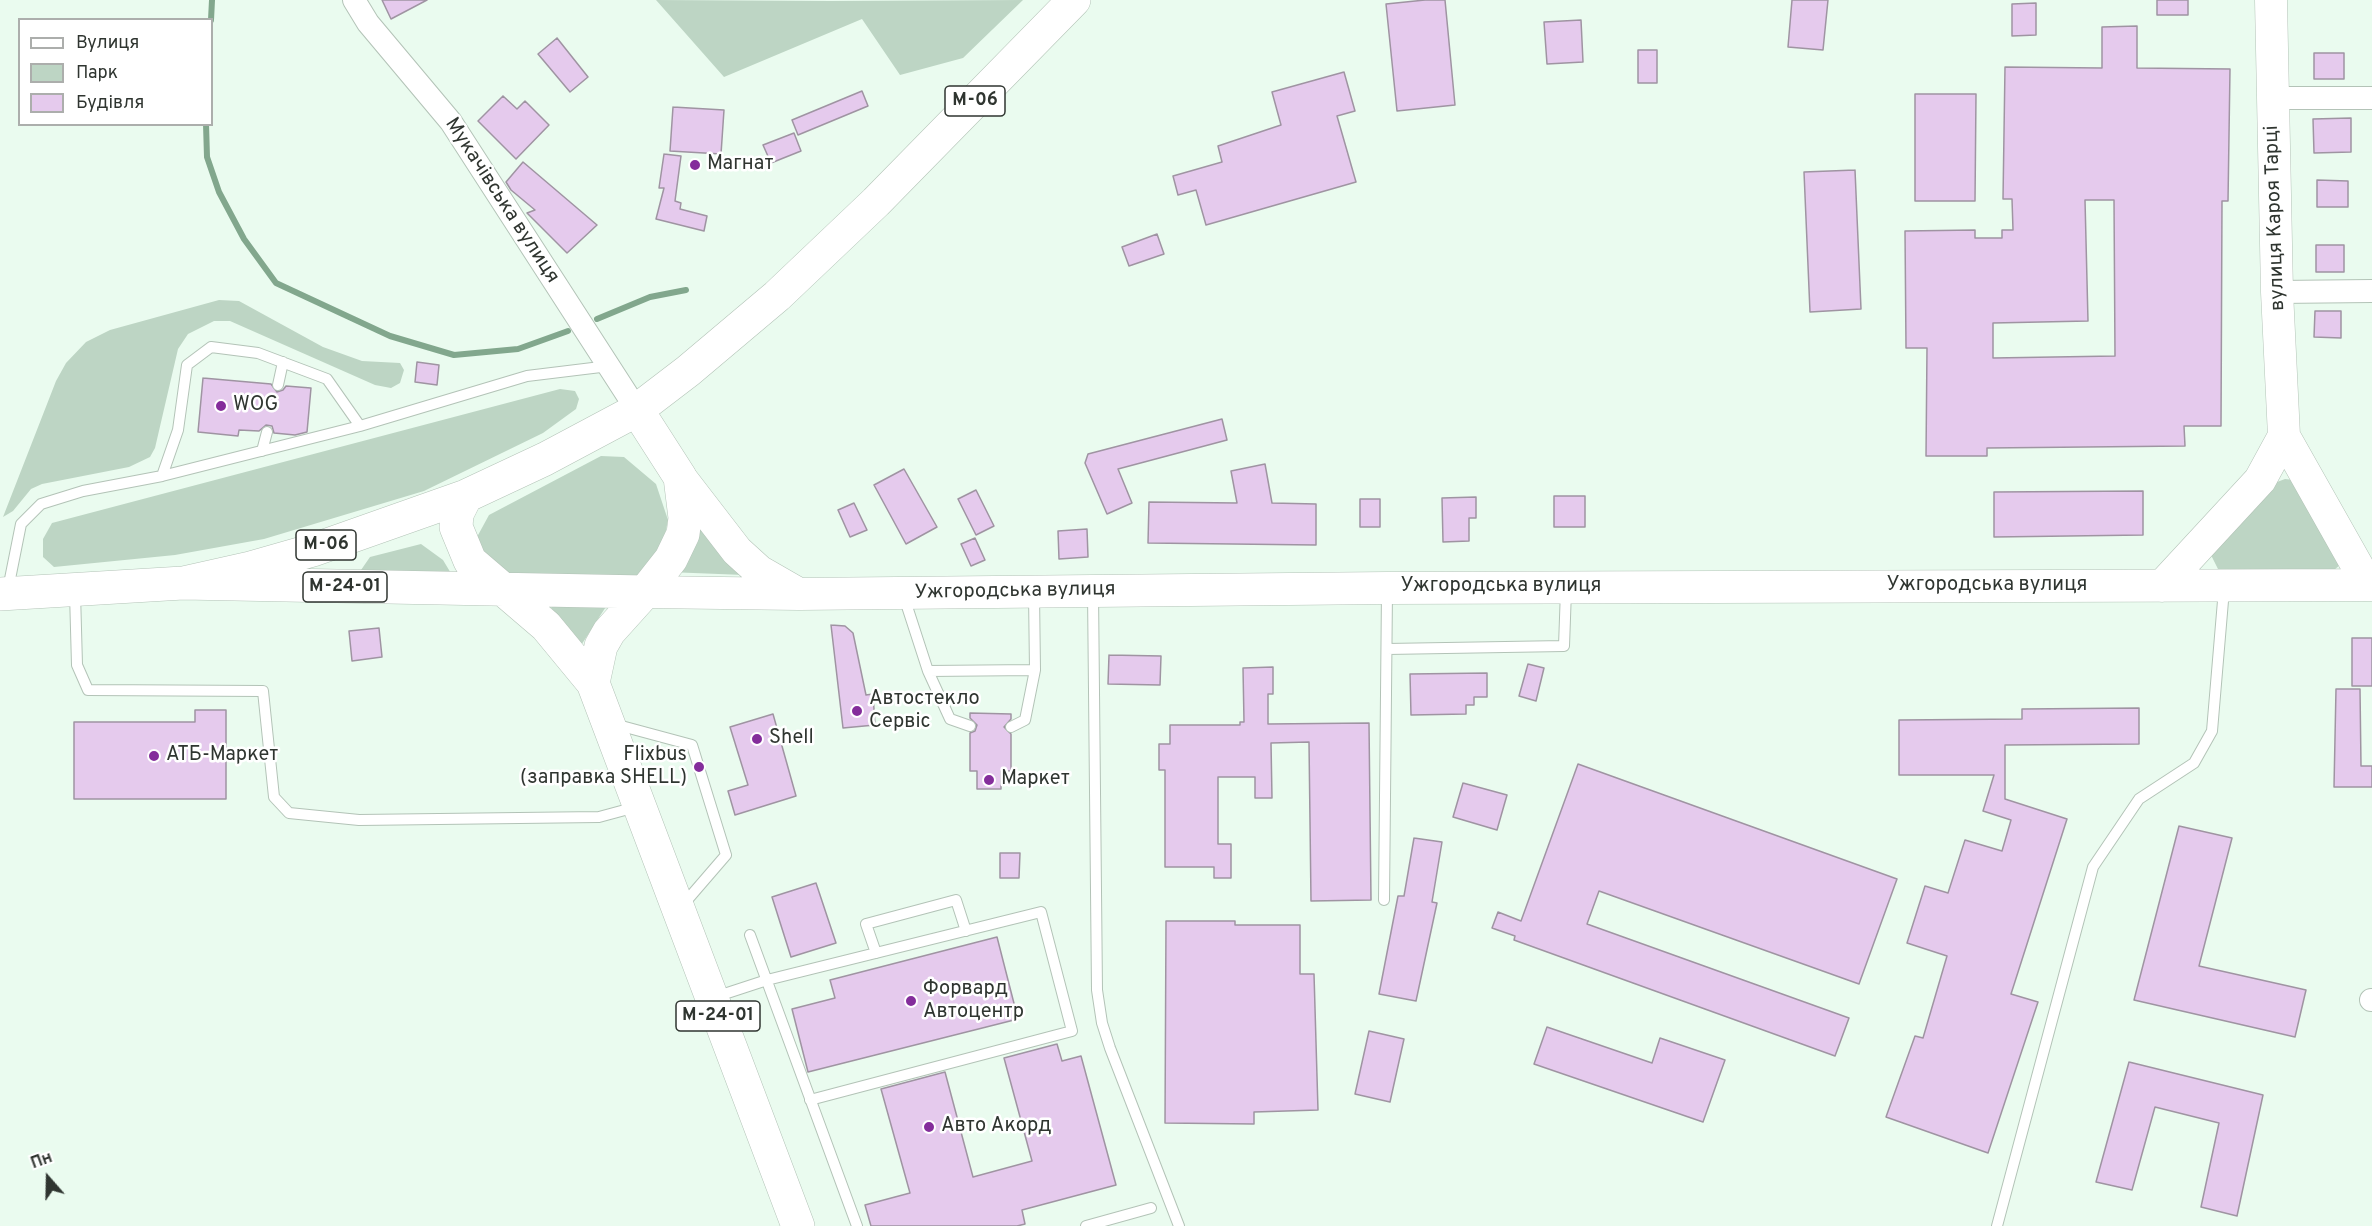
<!DOCTYPE html>
<meta charset="utf-8">
<style>
body{margin:0}
#map{position:relative;width:2372px;height:1226px;overflow:hidden;background:#eafbef;font-family:Overpass,sans-serif}
canvas{display:block}
.legend{position:absolute;left:18px;top:18px;width:195px;height:108px;box-sizing:border-box;background:#fff;border:2px solid #acaeac;margin:0;padding:8px 10px;list-style:none;font-size:18px;color:#2f3530}
.legend li{display:flex;align-items:center;gap:12px;height:30px}
.legend b{width:30px;border:2px solid #acaeac}
.north{position:absolute;left:18px;top:1148px;width:60px;height:60px;-webkit-text-stroke:4px #fff;paint-order:stroke;rotate:340deg;font-size:16px;font-weight:700;line-height:24px;text-align:center;color:#2f3530}
.north::after{content:'';display:block;margin:auto;width:21px;height:27px;background:#2f3530;clip-path:polygon(50% 0,100% 100%,50% 72%,0 100%)}
</style>
<div id="map">
<canvas width="2372" height="1226"></canvas>
<ul class="legend">
<li><b style="height:8px;background:#fff"></b>Вулиця</li>
<li><b style="height:16px;background:#bdd5c4"></b>Парк</li>
<li><b style="height:16px;background:#e5caed"></b>Будівля</li>
</ul>
<div class="north">Пн</div>
</div>
<script>
const context = document.querySelector('canvas').getContext('2d');
context.lineJoin = 'round';
function paint(path, color) { context.fillStyle = color; context.fill(path, 'evenodd'); }
const poly = rows => new Path2D(rows.map(r => 'M' + r).join(''));
function trace(path, color, width, dash) { context.strokeStyle = color; context.lineWidth = width; context.lineCap = dash ? 'butt' : 'round'; context.setLineDash(dash || []); context.stroke(path); }
function drawText(font, color, halo, rows, align = 'center') {
  context.font = font + ' Overpass,sans-serif'; context.lineWidth = 5; context.setLineDash([]); context.textBaseline = 'middle'; context.strokeStyle = halo; context.fillStyle = color; for (const [text, x, y, turn = 0] of rows) {
    context.save(); context.translate(x, y); context.rotate((+turn || 0) * Math.PI / 180); context.textAlign = isNaN(turn) ? turn : align; if (halo) context.strokeText(text, 0, 0); context.fillText(text, 0, 0); context.restore();
  }
}
paint(poly([
 [656,0,831,1,1023,0,963,58,900,75,862,19,724,77],
 [219,300,239,301,323,347,362,361,400,363,404,370,400,383,391,388,375,385,230,321,214,321,188,334,178,349,155,448,150,457,129,467,42,484,31,489,13,511,3,517,56,381,66,363,86,342,110,330],
 [560,389,575,391,579,399,576,409,543,433,424,491,264,539,175,555,54,567,43,557,43,539,52,523],
 [601,456,624,457,656,484,668,520,662,551,638,578,513,580,490,571,477,537,489,515],
 [2285,479,2294,480,2340,565,2334,570,2223,571,2218,569,2211,555,2214,545,2277,482],
 [695,514,744,575,668,572],
 [421,544,443,560,455,580,363,580,361,570,370,557],
 [609,602,578,650,549,604]
]), '#bdd5c4');
trace(poly([
 [211,20,212,0],
 [206,124,207,157,219,192,244,239,276,283,390,336,454,355,518,349,568,331],
 [597,319,650,297,686,290]
]), '#82a78d', 6);
const building = poly([
 [382,0,427,0,391,19,382,0],
 [1425,0,1445,0,1455,105,1397,111,1386,4,1425,0],
 [1792,0,1828,0,1823,50,1788,47,1792,0],
 [2157,0,2188,0,2188,15,2157,15,2157,0],
 [2036,3,2036,35,2012,36,2012,4,2036,3],
 [1581,20,1583,62,1547,64,1544,22,1581,20],
 [2137,26,2137,68,2230,69,2228,201,2222,201,2221,426,2184,426,2185,446,1987,448,1987,456,1926,456,1927,348,1906,348,1905,231,1975,230,1975,238,2002,238,2002,230,2013,230,2012,199,2003,199,2005,67,2102,68,2102,27,2137,26],
 [2085,200,2114,200,2115,356,1993,358,1993,323,2088,321,2085,200],
 [557,38,588,77,570,92,538,54,557,38],
 [1638,50,1657,50,1657,83,1638,83,1638,50],
 [2314,53,2344,53,2344,79,2314,79,2314,53],
 [1344,72,1355,111,1337,116,1356,182,1206,225,1196,190,1178,195,1173,176,1222,162,1218,146,1281,125,1272,92,1344,72],
 [862,91,868,106,798,135,792,120,862,91],
 [1915,94,1976,94,1975,201,1915,201,1915,94],
 [503,96,517,109,525,101,549,125,516,159,478,121,503,96],
 [673,107,724,110,721,154,670,151,673,107],
 [2351,118,2351,152,2314,153,2313,119,2351,118],
 [794,133,801,151,771,163,763,145,794,133],
 [664,154,681,156,675,201,681,203,680,209,707,216,704,231,656,219,664,188,659,188,664,154],
 [523,162,597,225,567,253,527,213,535,210,511,190,506,182,523,162],
 [1855,170,1861,309,1810,312,1804,172,1855,170],
 [2317,180,2348,181,2348,207,2317,207,2317,180],
 [1157,234,1164,254,1129,266,1122,247,1157,234],
 [2316,245,2344,245,2344,272,2316,272,2316,245],
 [2315,311,2341,311,2341,338,2314,337,2315,311],
 [417,362,439,365,437,385,415,382,417,362],
 [203,378,271,384,277,392,283,390,286,386,311,388,307,432,295,435,274,433,272,426,266,425,259,431,239,430,238,436,198,432,203,378],
 [1222,419,1227,440,1118,469,1132,503,1107,514,1085,463,1088,454,1222,419],
 [1265,464,1272,503,1316,504,1316,545,1148,543,1149,502,1237,503,1231,471,1265,464],
 [904,469,937,527,906,544,874,485,904,469],
 [976,490,994,526,976,535,958,499,976,490],
 [2143,491,2143,535,1994,537,1994,492,2143,491],
 [1554,496,1585,496,1585,527,1554,527,1554,496],
 [1476,497,1476,518,1469,518,1469,541,1443,542,1442,498,1476,497],
 [1360,499,1380,499,1380,527,1360,527,1360,499],
 [854,503,867,530,850,537,838,510,854,503],
 [1087,529,1088,557,1059,559,1058,531,1087,529],
 [975,538,985,560,971,566,961,544,975,538],
 [831,625,845,626,853,633,866,695,873,694,875,725,843,728,831,625],
 [379,628,382,657,352,661,349,631,379,628],
 [2352,638,2372,638,2372,686,2352,686,2352,638],
 [1109,655,1161,656,1160,685,1108,684,1109,655],
 [1528,664,1544,668,1536,701,1519,696,1528,664],
 [1273,667,1273,694,1268,694,1268,724,1369,723,1371,900,1311,901,1309,742,1271,743,1272,798,1255,798,1255,777,1218,777,1218,844,1231,844,1231,878,1214,878,1214,867,1165,867,1165,770,1159,770,1159,744,1170,744,1170,725,1240,725,1240,722,1244,722,1243,668,1273,667],
 [1487,673,1487,697,1474,697,1474,705,1466,705,1466,714,1411,715,1410,674,1487,673],
 [2336,689,2360,689,2361,766,2372,766,2372,787,2334,787,2336,689],
 [2139,708,2139,744,2005,745,2005,799,2067,819,2011,994,2038,1002,1988,1153,1886,1117,1915,1036,1923,1038,1947,956,1907,943,1925,886,1948,893,1965,840,2002,851,2011,820,1983,811,1994,775,1899,775,1899,720,2022,719,2022,709,2139,708],
 [195,710,226,710,226,799,74,799,74,722,195,722,195,710],
 [970,713,1011,714,1011,719,1004,727,1011,734,1011,771,1001,771,1001,789,977,789,977,771,970,771,970,733,975,731,977,725,970,718,970,713],
 [773,714,796,796,735,815,728,791,748,785,730,727,773,714],
 [1578,764,1897,879,1859,984,1599,891,1587,924,1849,1018,1835,1056,1514,940,1515,936,1492,928,1498,912,1521,921,1578,764],
 [1463,783,1507,795,1497,830,1453,817,1463,783],
 [2179,826,2232,838,2199,966,2306,990,2295,1037,2134,1000,2179,826],
 [1414,838,1442,842,1432,902,1437,903,1416,1001,1379,994,1398,896,1404,896,1414,838],
 [1000,853,1020,853,1019,878,1000,878,1000,853],
 [816,883,836,943,791,957,772,897,816,883],
 [1166,921,1235,921,1235,925,1300,925,1300,974,1314,974,1318,1110,1254,1112,1254,1124,1165,1123,1166,921],
 [997,937,1018,1019,808,1072,792,1009,835,998,830,980,997,937],
 [1547,1027,1652,1063,1660,1038,1725,1060,1703,1122,1534,1064,1547,1027],
 [1369,1031,1404,1039,1390,1102,1355,1094,1369,1031],
 [1057,1044,1062,1061,1081,1056,1116,1185,1022,1210,1025,1224,1017,1226,871,1226,865,1205,910,1193,881,1089,945,1072,973,1177,1032,1161,1004,1058,1057,1044],
 [2129,1062,2263,1095,2237,1216,2201,1207,2219,1123,2155,1107,2132,1190,2096,1182,2129,1062]
]);
paint(building, '#e5caed');
trace(building, '#9f94a2', 1.5);
const lane = poly([
 [278,385,283,362],
 [262,451,267,432],
 [162,476,178,430,187,365,211,347,258,353,327,379,360,426],
 [8,589,21,524,41,504,83,491,162,476,360,426,527,376,609,366],
 [1093,592,1097,990,1102,1023,1110,1048,1179,1226],
 [75,593,77,665,88,690,263,691,274,797,289,813,359,820,599,817,636,807],
 [904,597,928,671,1035,670,1034,594],
 [1387,649,1564,646,1566,590],
 [928,671,950,719,970,726],
 [614,724,692,745,726,855,682,906],
 [1011,727,1025,720,1035,670],
 [1384,900,1387,591],
 [750,935,857,1226],
 [876,953,866,924,956,900,966,931],
 [715,997,767,980,1041,912,1072,1031,810,1100],
 [1086,1226,1151,1208],
 [1997,1226,2093,867,2139,799,2194,763,2212,731,2224,589]
]);
const street = poly([
 [354,0,368,23,451,122,637,410],
 [2272,98,2372,98],
 [2277,292,2372,291],
 [2371,1000,2372,1000]
]);
const secondary = poly([
 [2271,0,2277,292,2284,436,2368,585],
 [680,477,737,551,759,571,799,594],
 [2162,586,2260,480,2284,436],
 [645,592,799,594,1387,588,2372,585]
]);
const highway = poly([
 [466,496,457,514,456,527,470,561,546,626,593,683,798,1226],
 [183,583,250,568,313,550,466,496,545,459,637,410,688,371,777,296,876,202,1074,0],
 [0,594,183,583,645,592],
 [593,683,601,646,609,632,645,592,671,559,683,534,685,518,680,477,637,410]
]);
trace(lane, '#b3c3b7', 12);
trace(street, '#b3c3b7', 24);
trace(secondary, '#b3c3b7', 33);
trace(highway, '#b3c3b7', 34);
trace(lane, '#fff', 10);
trace(street, '#fff', 22);
trace(secondary, '#fff', 32);
trace(highway, '#fff', 33);
for (const [x, y, r, color] of [
 [695,165,6,"#842d9b"],
 [221,406,6,"#842d9b"],
 [857,711,6,"#842d9b"],
 [757,739,6,"#842d9b"],
 [154,756,6,"#842d9b"],
 [699,767,6,"#842d9b"],
 [989,780,6,"#842d9b"],
 [911,1001,6,"#842d9b"],
 [929,1127,6,"#842d9b"]
]) { const dot = new Path2D(); dot.arc(x, y, r, 0, 2 * Math.PI); context.fillStyle = color; context.fill(dot); trace(dot, '#fff', 2); }
for (const [x, y, w] of [
 [975,101,60],
 [326,545,60],
 [345,587,84],
 [718,1016,84]
]) { const box = new Path2D(); box.roundRect(x - w / 2, y - 15, w, 30, 4.5); context.fillStyle = '#fff'; context.fill(box); trace(box, '#2f3530', 1.5); }
drawText('bold 18px', '#2f3530', null, [
 ["М-06",975,101],
 ["М-06",326,545],
 ["М-24-01",345,587],
 ["М-24-01",718,1016]
]);
drawText('20px', '#2f3530', '#fff', [
 ["Магнат",707,165],
 ["WOG",233,406],
 ["Автостекло",869,700],
 ["Сервіс",869,723],
 ["Shell",769,739],
 ["АТБ-Маркет",166,756],
 ["Flixbus",687,756,"right"],
 ["(заправка SHELL)",687,779,"right"],
 ["Маркет",1001,780],
 ["Форвард",923,990],
 ["Автоцентр",923,1013],
 ["Авто Акорд",941,1127]
], 'left');
drawText('20px', '#2f3530', '#fff', [
 ["Мукачівська вулиця",501,201,57],
 ["вулиця Кароя Тарці",2276,218,-92],
 ["Ужгородська вулиця",1987,586],
 ["Ужгородська вулиця",1501,587],
 ["Ужгородська вулиця",1015,592,-1]
]);
</script>
